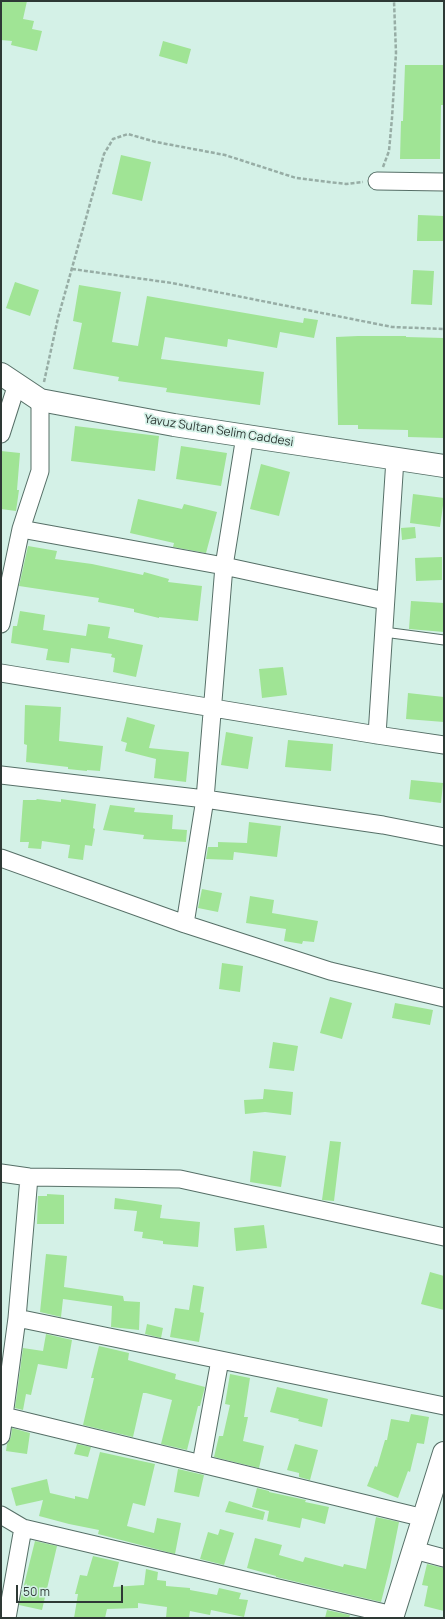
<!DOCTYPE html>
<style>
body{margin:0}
#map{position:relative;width:445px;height:1619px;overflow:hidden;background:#d4f1e7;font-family:Manrope,sans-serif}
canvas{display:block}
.frame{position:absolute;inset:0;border:2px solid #2e3935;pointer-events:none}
.scale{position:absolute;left:16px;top:1585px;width:107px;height:18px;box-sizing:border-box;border:2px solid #2e3935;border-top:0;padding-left:5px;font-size:12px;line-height:14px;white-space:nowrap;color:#2e3935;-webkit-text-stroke:3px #d4f1e7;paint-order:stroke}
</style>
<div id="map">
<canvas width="445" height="1619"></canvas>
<div class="frame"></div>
<div class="scale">50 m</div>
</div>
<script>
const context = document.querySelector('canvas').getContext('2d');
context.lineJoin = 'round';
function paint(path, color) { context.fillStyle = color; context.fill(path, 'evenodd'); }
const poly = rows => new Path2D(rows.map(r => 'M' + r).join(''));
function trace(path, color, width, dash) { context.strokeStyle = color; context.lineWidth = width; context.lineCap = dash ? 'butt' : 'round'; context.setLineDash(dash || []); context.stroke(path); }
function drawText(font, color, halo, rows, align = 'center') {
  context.font = font + ' Manrope,sans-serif'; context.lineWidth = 3.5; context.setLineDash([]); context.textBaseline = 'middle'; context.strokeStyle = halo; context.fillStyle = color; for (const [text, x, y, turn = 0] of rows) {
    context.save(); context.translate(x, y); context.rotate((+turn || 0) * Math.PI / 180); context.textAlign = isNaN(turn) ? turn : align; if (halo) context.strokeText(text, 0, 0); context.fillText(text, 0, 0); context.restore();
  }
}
paint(poly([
 [1,1,27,1,23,19,34,21,32,29,42,31,37,51,11,45,12,41,1,40],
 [163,41,191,49,187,64,159,56],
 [405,65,444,65,444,105,441,105,440,159,400,159,401,121,403,121],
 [121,155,151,162,142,201,112,194],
 [418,215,444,216,444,241,417,241],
 [413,270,434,271,432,305,411,304],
 [15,282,39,290,30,316,6,308],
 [79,285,121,292,112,342,138,346,147,296,303,323,304,318,318,320,314,338,280,332,277,348,228,339,227,347,165,337,161,359,264,372,260,405,166,392,167,388,118,381,119,377,73,369,82,323,73,321],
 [358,336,406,336,406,337,444,338,444,438,408,437,408,430,358,429,358,425,338,425,336,337],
 [75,426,159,436,155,471,71,461],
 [181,446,227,453,221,486,176,479],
 [1,451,20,453,17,490,19,490,16,511,1,509],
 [261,464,290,472,279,516,250,509],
 [413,494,444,498,440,527,410,523],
 [138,499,182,509,184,504,217,512,206,553,173,547,174,543,130,533],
 [415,527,416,538,402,540,401,528],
 [28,546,57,551,55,559,92,564,143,575,144,572,169,579,168,582,202,586,198,621,159,617,159,618,134,612,134,609,98,602,99,598,19,586],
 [442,557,442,580,416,581,415,558],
 [411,601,444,603,444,632,409,629],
 [20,611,45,615,43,630,86,636,88,624,110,627,108,638,143,645,136,677,113,672,115,658,111,657,112,654,71,648,69,663,46,660,48,649,11,643,13,626,17,626],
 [283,667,287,695,262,698,259,669],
 [408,693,444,697,444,722,406,719],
 [25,705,61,707,59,741,103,746,100,771,87,770,87,771,68,769,68,767,26,762,27,745,24,744],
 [127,717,155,725,149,748,189,752,186,782,154,778,156,759,125,751,127,743,121,741],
 [226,732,253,737,248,769,221,765],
 [288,740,333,744,331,771,285,767],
 [411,780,443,783,441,803,409,799],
 [37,799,61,802,61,799,96,804,93,828,95,829,92,846,85,845,83,860,68,858,70,845,42,841,41,849,28,848,29,842,20,842,23,800,36,800],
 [110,805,135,808,134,812,173,815,172,829,187,830,186,842,143,839,144,835,103,830],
 [249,822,281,826,277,857,234,852,233,860,206,859,208,847,218,847,218,842,247,843],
 [202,889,222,893,218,912,198,908],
 [250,896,274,900,272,913,318,921,314,942,303,941,302,944,284,941,286,929,246,923],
 [222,963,243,966,240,992,219,989],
 [330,997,352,1003,342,1039,320,1033],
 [395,1003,433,1010,430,1025,392,1018],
 [273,1042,298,1046,294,1071,269,1068],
 [264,1089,293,1092,291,1115,265,1112,245,1114,244,1100,263,1099],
 [330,1141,341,1142,334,1201,322,1200],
 [253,1151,286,1156,281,1187,250,1182],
 [47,1194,64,1195,64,1224,37,1224,38,1196,47,1196],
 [115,1198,162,1205,160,1218,200,1222,198,1247,163,1244,163,1241,142,1238,143,1232,134,1231,137,1211,114,1209],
 [264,1225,267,1248,236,1251,234,1228],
 [46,1254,67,1256,64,1287,123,1296,124,1301,140,1302,139,1330,111,1327,112,1306,63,1299,61,1317,40,1312],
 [430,1272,444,1276,444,1310,421,1304],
 [193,1285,204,1287,200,1312,204,1313,199,1342,170,1337,175,1308,189,1310],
 [147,1324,163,1328,161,1338,145,1334],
 [46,1334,72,1340,67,1369,38,1364,31,1395,26,1394,23,1410,15,1408,23,1348,43,1351],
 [99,1346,129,1353,128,1360,176,1374,175,1379,205,1387,200,1406,198,1406,187,1450,161,1444,172,1400,146,1393,143,1393,133,1437,83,1425,94,1378,91,1378],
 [230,1374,250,1378,244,1417,248,1417,243,1441,264,1446,259,1468,214,1457,219,1436,223,1436,230,1405,225,1404],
 [277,1387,328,1399,322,1427,298,1421,299,1419,270,1412],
 [411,1414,429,1417,424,1444,417,1443,410,1472,408,1471,398,1498,367,1486,375,1466,377,1467,385,1440,387,1440,391,1419,409,1422],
 [12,1428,30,1433,27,1454,6,1451,7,1444,11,1437],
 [77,1444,91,1447,88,1457,74,1454],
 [295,1444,318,1450,310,1480,299,1477,299,1473,287,1470],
 [100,1452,155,1464,145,1506,133,1503,127,1526,154,1533,157,1518,181,1523,175,1554,98,1534,99,1530,69,1524,39,1516,43,1500,16,1506,11,1488,47,1479,50,1493,75,1499,75,1496,88,1499],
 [178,1469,204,1475,199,1497,174,1492],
 [257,1488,269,1491,269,1492,306,1500,305,1502,329,1507,325,1524,302,1518,300,1528,267,1521,269,1511,252,1507],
 [229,1501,265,1512,263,1520,225,1512],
 [376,1517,399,1522,390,1567,381,1602,276,1577,276,1576,247,1568,255,1538,282,1545,279,1555,303,1562,305,1557,343,1567,344,1564,366,1569],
 [220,1529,234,1533,224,1565,200,1559,208,1532,218,1535],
 [35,1541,57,1546,42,1610,19,1605],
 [93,1556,119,1562,113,1587,144,1585,146,1569,158,1572,157,1580,166,1581,166,1586,190,1588,190,1590,217,1595,219,1588,241,1593,239,1599,248,1600,244,1617,211,1610,210,1615,190,1611,189,1618,166,1618,167,1607,138,1603,138,1608,107,1609,105,1618,74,1618,78,1594,75,1594,80,1575,87,1576],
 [427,1564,444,1568,444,1611,424,1606,428,1586,422,1585],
 [327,1610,350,1615,349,1618,325,1618]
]), '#a0e495');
const lane = poly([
 [384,632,444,640]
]);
const street = poly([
 [377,181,444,182],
 [1,434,17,384],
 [21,529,224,566,385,601],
 [1,624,21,529,40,471,40,400],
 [1,673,377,735,444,745],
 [377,735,395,459],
 [1,775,205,799,383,825,444,837],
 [1,858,185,924,330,971,444,998],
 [185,924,205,799,224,566,245,436],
 [1,1173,29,1177,180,1179,444,1237],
 [17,1318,444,1406],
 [4,1416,17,1318,29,1177],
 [1,1436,4,1416,424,1518],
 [201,1464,220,1360],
 [1,1515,23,1528,393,1615],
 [414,1550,444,1558],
 [7,1618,23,1528]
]);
const secondary = poly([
 [1,374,40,400,174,425,444,466],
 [392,1618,444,1453]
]);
trace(lane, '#566f67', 11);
trace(street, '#566f67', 19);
trace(secondary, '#566f67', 24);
trace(poly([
 [383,167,389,151,392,118,396,53,394,1],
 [72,269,172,283,392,327,444,329],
 [44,382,58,318,79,243,104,154,113,139,128,134,156,142,225,155,296,178,346,184,363,182]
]), '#97ada5', 2.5, [4, 2]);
trace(lane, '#fff', 9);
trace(street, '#fff', 17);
trace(secondary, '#fff', 22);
drawText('12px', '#2e3935', '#d4f1e7', [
 ["Yavuz Sultan Selim Caddesi",219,431,9]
]);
</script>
